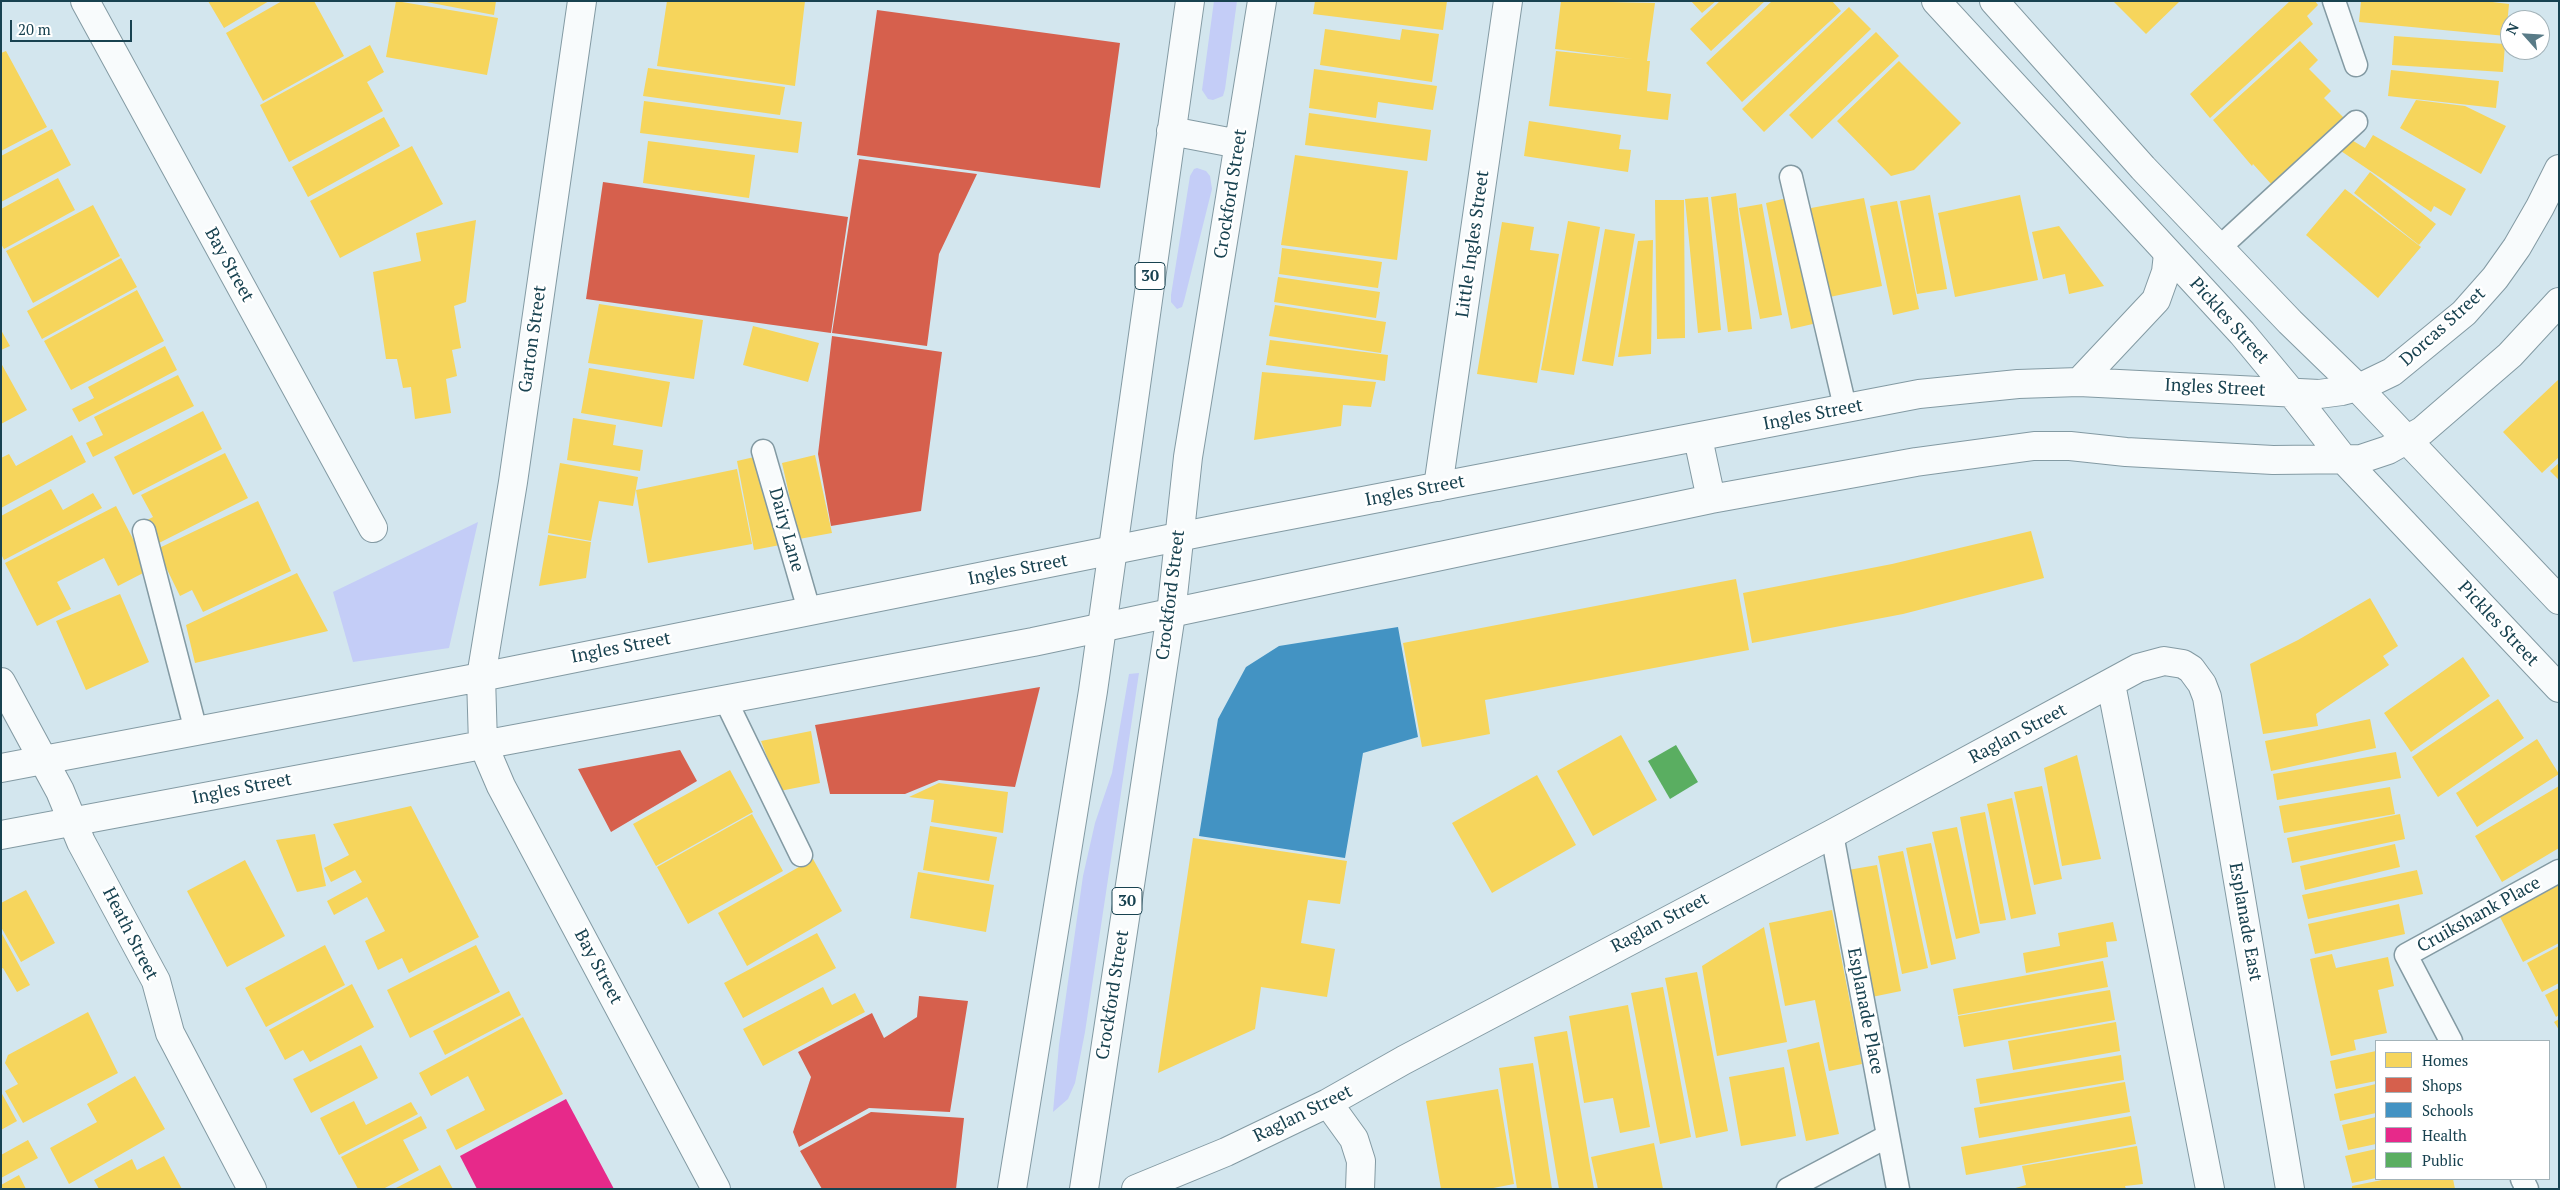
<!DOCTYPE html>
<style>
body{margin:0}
#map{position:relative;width:2560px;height:1190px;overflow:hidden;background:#d3e6ee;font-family:"PT Serif",serif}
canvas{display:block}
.frame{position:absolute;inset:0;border:2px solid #184250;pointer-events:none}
.legend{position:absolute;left:2375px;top:1040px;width:175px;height:140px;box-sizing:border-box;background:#fff;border:1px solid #a3b3b9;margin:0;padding:6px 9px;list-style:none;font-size:15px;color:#184250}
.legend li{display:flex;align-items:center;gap:10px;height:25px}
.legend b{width:25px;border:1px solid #a3b3b9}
.north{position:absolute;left:2500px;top:10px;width:50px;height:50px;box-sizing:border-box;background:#fff;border:1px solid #a3b3b9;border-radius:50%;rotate:296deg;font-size:14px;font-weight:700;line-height:20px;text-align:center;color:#184250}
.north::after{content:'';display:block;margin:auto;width:18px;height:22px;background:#597b87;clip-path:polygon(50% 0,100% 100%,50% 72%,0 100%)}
.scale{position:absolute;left:10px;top:20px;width:122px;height:22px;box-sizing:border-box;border:2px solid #184250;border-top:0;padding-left:6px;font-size:15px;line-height:18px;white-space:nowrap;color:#184250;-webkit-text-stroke:4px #fff;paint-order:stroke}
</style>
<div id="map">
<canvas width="2560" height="1190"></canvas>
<div class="frame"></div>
<ul class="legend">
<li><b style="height:14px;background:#f6d55c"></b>Homes</li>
<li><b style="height:14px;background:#d6604d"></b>Shops</li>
<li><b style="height:14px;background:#4393c3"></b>Schools</li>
<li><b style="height:14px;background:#e7298a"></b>Health</li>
<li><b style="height:14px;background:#5aae61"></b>Public</li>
</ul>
<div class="north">N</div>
<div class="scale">20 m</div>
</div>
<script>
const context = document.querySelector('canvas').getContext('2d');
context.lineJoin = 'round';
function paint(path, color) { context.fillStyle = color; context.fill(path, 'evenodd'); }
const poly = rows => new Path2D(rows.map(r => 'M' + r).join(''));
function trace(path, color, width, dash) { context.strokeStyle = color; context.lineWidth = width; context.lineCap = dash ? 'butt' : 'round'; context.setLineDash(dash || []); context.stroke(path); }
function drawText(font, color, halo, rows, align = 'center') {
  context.font = font + ' "PT Serif",serif'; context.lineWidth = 5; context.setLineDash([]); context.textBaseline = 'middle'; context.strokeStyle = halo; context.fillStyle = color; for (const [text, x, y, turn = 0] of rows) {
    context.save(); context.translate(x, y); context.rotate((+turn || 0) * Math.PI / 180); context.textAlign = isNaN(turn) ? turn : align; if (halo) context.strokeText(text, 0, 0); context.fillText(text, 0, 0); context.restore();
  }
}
paint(poly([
 [1214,1,1237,1,1225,89,1223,96,1213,100,1208,99,1202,90],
 [1197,168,1206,171,1210,176,1212,189,1184,301,1182,307,1177,309,1171,302,1171,295,1190,176,1194,169],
 [478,522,449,648,353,662,333,592],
 [1139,673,1085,1032,1075,1083,1068,1099,1053,1112,1059,1045,1083,876,1095,823,1112,773,1129,674]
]), '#c4cdf7');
paint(poly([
 [208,1,269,1,224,28],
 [282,1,314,1,344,56,263,101,226,33],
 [396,1,498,18,487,75,386,57],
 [421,1,496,1,494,15],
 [667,1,805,1,795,86,657,66],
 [1315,1,1447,1,1443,30,1313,14],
 [1561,1,1655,3,1647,61,1650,61,1647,91,1671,94,1668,120,1549,106,1556,51,1633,59,1555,49],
 [1691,1,1716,1,1702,13],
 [1720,1,1765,1,1711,51,1690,29],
 [1772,1,1832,1,1841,11,1742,102,1706,63],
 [2113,1,2180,1,2146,34],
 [2290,1,2315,1,2318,5,2307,16,2313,24,2210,118,2190,94],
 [2361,1,2484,1,2509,4,2506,36,2359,22],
 [1849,7,1871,29,1764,132,1742,109],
 [1325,29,1400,40,1402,29,1439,34,1432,82,1320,65],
 [1876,32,1899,56,1812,139,1789,115],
 [2394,36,2505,44,2503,72,2392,65],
 [2300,41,2318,60,2309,69,2331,91,2324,98,2345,119,2272,185,2253,164,2252,166,2213,120],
 [370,45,384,72,367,82,383,111,289,162,260,105],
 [6,51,47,127,1,151,1,53],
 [1899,61,1961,123,1914,170,1891,176,1837,121],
 [648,68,785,87,780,115,643,96],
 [1314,69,1437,86,1433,110,1378,102,1376,118,1309,108],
 [2391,70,2499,81,2496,108,2388,96],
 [2416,100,2465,106,2506,126,2481,174,2400,128],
 [644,101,802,122,798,153,640,133],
 [1309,113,1431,130,1427,161,1305,145],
 [384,117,400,146,308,197,292,167],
 [1529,121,1621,135,1619,149,1631,150,1628,172,1524,156],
 [52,129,71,165,1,202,1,156],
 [2373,135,2466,189,2451,216,2434,206,2431,212,2338,149,2350,139,2365,148],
 [648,141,755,155,749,198,643,183],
 [412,146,443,204,340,258,310,201],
 [1295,155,1408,171,1397,260,1281,245],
 [2370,172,2436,224,2419,245,2354,193],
 [58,178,75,210,4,249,1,244,1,209],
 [2345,189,2421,247,2378,298,2306,235],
 [1736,193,1752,329,1728,332,1711,197],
 [1930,195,1947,289,1917,294,1900,201],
 [2020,195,2038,280,1955,297,1938,213],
 [1708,197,1721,330,1698,333,1685,199],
 [1791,197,1817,323,1791,329,1766,203],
 [1864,198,1882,286,1825,298,1806,209],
 [1655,200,1684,200,1685,338,1657,339],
 [1897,201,1919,309,1893,315,1870,206],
 [1762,204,1782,315,1760,319,1739,208],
 [93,205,120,256,33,303,6,251],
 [476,220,466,302,454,306,461,348,452,350,457,376,446,379,451,413,415,419,411,387,403,388,397,359,386,359,373,272,421,261,416,233],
 [1568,221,1600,227,1574,375,1541,370],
 [1502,222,1534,227,1530,250,1559,254,1537,383,1477,374],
 [2059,226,2104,286,2069,294,2065,274,2043,279,2032,232],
 [1605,229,1635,234,1613,366,1582,361],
 [1653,240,1651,354,1618,357,1638,241],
 [1282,248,1382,262,1378,288,1279,274],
 [121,258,137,287,42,339,27,311],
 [1278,277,1380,292,1376,318,1274,302],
 [137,290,164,341,71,390,44,341],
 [599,304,703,320,694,379,588,363],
 [1275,305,1386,322,1381,353,1269,336],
 [753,326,819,343,808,382,743,365],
 [1,330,10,346,1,350],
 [1270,340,1388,355,1385,381,1266,365],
 [165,346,177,370,79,422,72,409,94,398,88,387],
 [1,363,27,410,1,424],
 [589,368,670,382,662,427,581,413],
 [1262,372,1376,382,1371,407,1343,405,1341,426,1254,440],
 [178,375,194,406,93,457,86,443,103,435,94,417],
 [2559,379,2559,457,2542,473,2503,432],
 [203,411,222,449,133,495,114,457],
 [573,418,616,425,613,445,643,450,640,471,567,460],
 [72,435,86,462,1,508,1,458,9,454,16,466],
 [225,453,248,498,157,544,145,521,153,517,141,495],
 [763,455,780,545,754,550,737,461],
 [815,455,832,533,799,539,782,463],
 [560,463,638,477,633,506,599,501,591,541,548,533],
 [2559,463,2559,480,2550,471],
 [737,469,752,544,648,563,636,490],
 [51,489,63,510,93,493,102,508,4,560,1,554,1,516],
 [258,501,291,571,203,612,192,590,180,596,157,549],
 [116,506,149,570,118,586,104,558,57,582,71,609,37,626,5,563],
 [2031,531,2044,578,1903,614,1752,643,1743,593,1892,564],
 [548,535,591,542,586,578,539,586],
 [297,573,328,631,195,663,186,625],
 [1736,579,1749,650,1485,700,1490,734,1422,747,1403,643],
 [120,594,149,662,86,690,56,621],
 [2370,598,2398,646,2383,656,2389,665,2316,714,2318,726,2263,734,2250,664,2298,640],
 [2463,657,2490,696,2411,752,2384,713],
 [2498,699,2524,738,2438,797,2412,757],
 [2370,719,2376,748,2271,771,2265,741],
 [811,731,820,783,780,791,761,741],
 [1621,735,1657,800,1593,836,1557,771],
 [2537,739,2559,774,2477,827,2456,793],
 [2396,752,2401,778,2277,800,2273,774],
 [2077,755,2101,859,2062,866,2044,768],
 [730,770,753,812,656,866,633,824],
 [1537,775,1576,845,1492,893,1452,823],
 [939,783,1008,792,1003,833,931,822,934,800,909,797],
 [2042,786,2062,879,2034,885,2014,792],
 [2559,786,2559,848,2502,882,2475,836],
 [2390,787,2395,814,2284,833,2279,806],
 [2012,798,2036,914,2011,919,1987,804],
 [411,806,479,937,409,973,402,958,378,970,365,941,385,931,367,897,334,915,327,901,362,882,355,870,331,882,324,868,349,855,333,824],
 [1985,812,2006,920,1980,924,1960,817],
 [752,814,783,871,688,924,657,867],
 [2400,814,2405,839,2292,863,2287,838],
 [930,826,997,837,989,881,923,870],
 [1957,827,1980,933,1956,939,1932,832],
 [315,834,326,886,297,892,276,840],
 [1193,838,1347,861,1340,904,1308,900,1301,943,1335,949,1327,997,1261,987,1255,1029,1158,1073],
 [1931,843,1956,959,1931,965,1906,848],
 [2395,844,2400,867,2305,890,2300,866],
 [1903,851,1928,968,1902,974,1878,856],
 [813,859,842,911,747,966,718,913],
 [245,860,285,936,227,967,187,891],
 [1877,865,1901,991,1872,997,1848,870],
 [2417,870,2423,894,2308,919,2302,895],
 [918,872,994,885,986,932,910,918],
 [2559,883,2559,943,2523,962,2499,915],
 [26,890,55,943,21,962,1,927,1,903],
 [2399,904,2405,934,2315,954,2308,924],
 [1832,910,1862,1064,1829,1071,1815,1000,1785,1006,1769,923],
 [2113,922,2117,941,2106,942,2108,957,2026,973,2023,953,2060,946,2058,933],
 [1764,927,1787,1042,1717,1056,1702,966],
 [1,932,30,985,17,992,3,968,1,969],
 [817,933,836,968,743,1018,724,983],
 [325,945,345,985,266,1027,245,988],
 [476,945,500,992,410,1038,387,990],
 [2559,946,2559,983,2542,992,2527,963],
 [2332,954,2336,968,2388,957,2394,986,2378,990,2387,1033,2354,1040,2356,1050,2331,1056,2310,959],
 [2103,961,2108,987,1958,1015,1953,989],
 [1697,972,1728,1131,1696,1138,1665,978],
 [352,984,374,1027,310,1062,303,1050,285,1060,269,1030],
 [823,987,832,1005,855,993,865,1012,763,1066,743,1029],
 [1663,987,1691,1137,1660,1144,1631,993],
 [2559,988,2559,1015,2556,1017,2545,995],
 [2110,990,2115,1020,1964,1047,1958,1016],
 [509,991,521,1015,445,1055,433,1031],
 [1628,1005,1650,1127,1620,1133,1613,1098,1584,1103,1569,1016],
 [88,1012,118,1073,23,1123,5,1091,18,1084,5,1063,8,1055],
 [523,1017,563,1094,456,1150,446,1130,485,1110,468,1076,431,1096,419,1073],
 [2559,1019,2559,1030,2554,1022],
 [2116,1022,2120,1051,2013,1070,2008,1041],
 [1567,1031,1594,1189,1559,1189,1534,1037],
 [1819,1042,1839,1134,1806,1141,1787,1050],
 [361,1045,378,1078,311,1113,293,1079],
 [2376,1051,2376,1081,2336,1089,2330,1061],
 [2121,1055,2124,1080,1980,1104,1976,1079],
 [1533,1063,1552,1189,1517,1189,1499,1068],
 [1784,1067,1796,1136,1741,1146,1729,1077],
 [135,1076,165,1129,69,1184,50,1148,97,1122,87,1104],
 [2125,1082,2130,1112,1979,1138,1974,1108],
 [2376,1084,2376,1113,2340,1121,2334,1094],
 [1498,1089,1514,1184,1488,1189,1441,1189,1426,1101],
 [1,1092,17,1121,1,1130],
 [354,1101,366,1125,411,1102,418,1114,339,1155,320,1118],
 [421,1116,427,1128,403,1140,419,1170,383,1189,358,1189,341,1157],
 [2131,1116,2136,1144,1966,1175,1961,1147],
 [2376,1117,2376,1144,2348,1150,2342,1125],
 [28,1140,38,1158,1,1178,1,1155],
 [1654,1143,1663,1189,1598,1189,1591,1157],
 [2137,1146,2143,1184,2125,1186,2126,1189,2012,1189,2026,1185,2022,1166],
 [2376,1149,2376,1178,2352,1183,2345,1156],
 [164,1156,182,1189,99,1189,94,1180,132,1159,137,1170],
 [440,1165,453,1189,394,1189],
 [19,1175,26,1189,1,1189,1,1185],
 [2387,1179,2453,1179,2455,1189,2352,1189,2352,1186]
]), '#f6d55c');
paint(poly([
 [877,10,1120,43,1100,188,857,155],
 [859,159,977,174,939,254,927,346,832,333],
 [603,182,848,217,831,333,586,299],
 [832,336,942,352,921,511,831,526,818,454],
 [1040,687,1015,787,939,780,905,794,830,794,815,725],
 [680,750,697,781,611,832,578,769],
 [919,996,968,1001,950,1112,869,1108,799,1147,793,1132,811,1077,798,1052,872,1013,884,1038,917,1017],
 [871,1112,964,1118,956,1189,822,1189,800,1151]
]), '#d6604d');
paint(poly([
 [1398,627,1418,737,1363,753,1345,858,1199,836,1218,719,1246,667,1279,646]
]), '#4393c3');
paint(poly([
 [566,1099,614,1189,477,1189,460,1156]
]), '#e7298a');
paint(poly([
 [1676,745,1698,782,1670,799,1648,761]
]), '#5aae61');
const service = poly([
 [2334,1,2356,65],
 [1791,177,1845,407],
 [2219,248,2356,122],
 [763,451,809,610],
 [144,531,196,731],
 [725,699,801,855],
 [1832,834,1898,1189],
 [2451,1041,2406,955,2559,871],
 [2522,1179,2527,1189],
 [1788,1189,1888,1136]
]);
const minor = poly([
 [85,1,373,528],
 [1936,1,2242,333,2291,392],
 [1994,1,2143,168,2290,322,2356,386],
 [1438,487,1508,1],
 [481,677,513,482,582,1],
 [1,682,60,791,81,842,156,981,170,1033,252,1189],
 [2111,684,2210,1189],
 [483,744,501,786,716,1189],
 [1328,1103,1354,1139,1361,1161,1360,1189],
 [1136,1189,1226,1152,1328,1103,1404,1060,1832,834,2138,668,2164,661,2183,664,2191,669,2202,684,2207,697,2290,1189]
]);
const tertiary = poly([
 [2079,382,2156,300,2166,272,2168,254],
 [2356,386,2559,600],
 [2291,392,2345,461,2559,688],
 [1698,438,1711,499],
 [481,677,483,744],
 [1,768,481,677,1233,526,1919,394,2018,384,2079,382,2319,394,2342,391,2365,385,2392,372,2464,313,2495,278,2517,247,2540,207,2559,169],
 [1,835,1033,642,1711,499,1916,462,2034,446,2070,446,2126,452,2273,460,2361,459,2388,450,2422,431,2510,355,2559,302]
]);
const primary = poly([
 [1171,131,1239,144],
 [1012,1189,1093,691,1190,1],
 [1084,1189,1171,614,1188,457,1262,1]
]);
trace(service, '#839aa3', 25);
trace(minor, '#839aa3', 30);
trace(tertiary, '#839aa3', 30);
trace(primary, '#839aa3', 30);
trace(service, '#f8fbfc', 22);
trace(minor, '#f8fbfc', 28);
trace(tertiary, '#f8fbfc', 28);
trace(primary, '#f8fbfc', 28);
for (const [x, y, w] of [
 [1150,276,30],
 [1127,901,30]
]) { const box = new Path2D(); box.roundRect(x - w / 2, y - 13.5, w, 27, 4); context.fillStyle = '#fff'; context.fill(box); trace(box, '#184250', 1); }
drawText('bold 16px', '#184250', null, [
 ["30",1150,276],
 ["30",1127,901]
]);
drawText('18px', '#184250', '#fff', [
 ["Crockford Street",1231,194,-81],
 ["Little Ingles Street",1473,244,-82],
 ["Bay Street",229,265,61],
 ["Pickles Street",2229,321,48],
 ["Dorcas Street",2443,327,-42],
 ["Garton Street",533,339,-82],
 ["Ingles Street",2215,388,3],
 ["Ingles Street",1813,415,-11],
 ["Ingles Street",1415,491,-11],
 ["Dairy Lane",786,530,74],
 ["Ingles Street",1018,570,-11],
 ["Crockford Street",1171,595,-83],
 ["Pickles Street",2498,624,47],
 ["Ingles Street",621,648,-11],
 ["Raglan Street",2018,734,-28],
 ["Ingles Street",242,789,-11],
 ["Cruikshank Place",2479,915,-29],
 ["Esplanade East",2245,922,80],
 ["Raglan Street",1660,923,-28],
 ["Heath Street",130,934,63],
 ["Bay Street",598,967,62],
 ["Crockford Street",1113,995,-81],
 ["Esplanade Place",1865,1011,79],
 ["Raglan Street",1303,1114,-26]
]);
</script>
